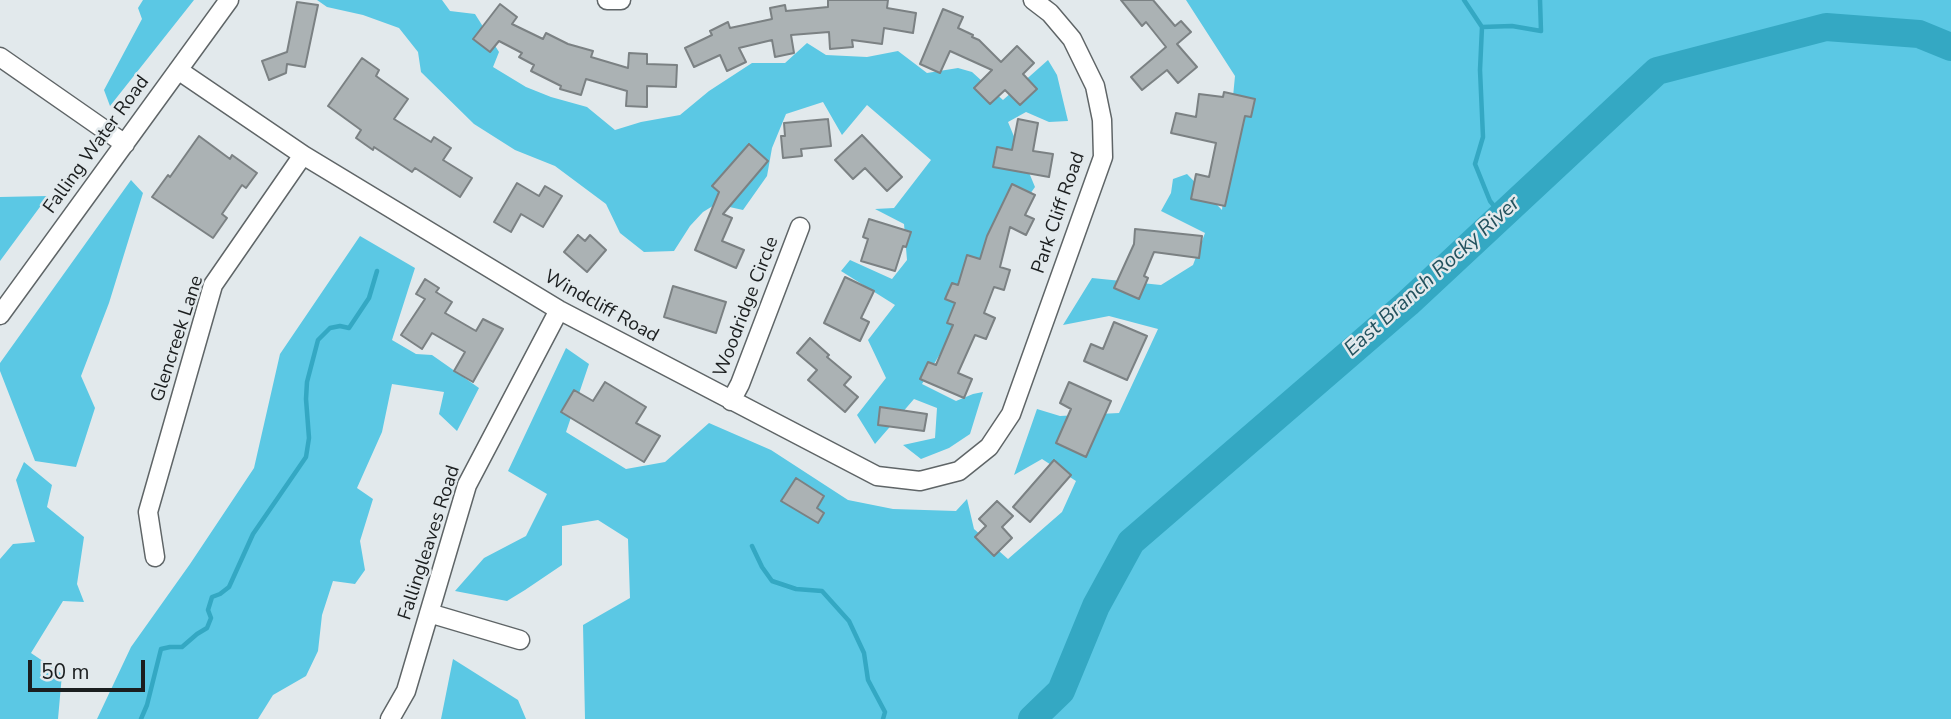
<!DOCTYPE html>
<style>
body{margin:0}
#map{position:relative;width:1951px;height:719px;overflow:hidden;background:#e2e9ec;font-family:"Nunito Sans",sans-serif}
canvas{display:block}
.scale{position:absolute;left:28px;top:660px;width:117px;height:32px;box-sizing:border-box;border:4px solid #1b1e1f;border-top:0;padding-left:9px;font-size:21px;line-height:24px;white-space:nowrap;color:#1b1e1f;-webkit-text-stroke:5px #e2e9ec;paint-order:stroke}
</style>
<div id="map">
<canvas width="1951" height="719"></canvas>
<div class="scale">50 m</div>
</div>
<script>
const context = document.querySelector('canvas').getContext('2d');
context.lineJoin = 'round';
function paint(path, color) { context.fillStyle = color; context.fill(path, 'evenodd'); }
const poly = rows => new Path2D(rows.map(r => 'M' + r).join(''));
function trace(path, color, width, dash) { context.strokeStyle = color; context.lineWidth = width; context.lineCap = dash ? 'butt' : 'round'; context.setLineDash(dash || []); context.stroke(path); }
function drawText(font, color, halo, rows, align = 'center') {
  context.font = font + ' "Nunito Sans",sans-serif'; context.lineWidth = 5; context.setLineDash([]); context.textBaseline = 'middle'; context.strokeStyle = halo; context.fillStyle = color; for (const [text, x, y, turn = 0] of rows) {
    context.save(); context.translate(x, y); context.rotate((+turn || 0) * Math.PI / 180); context.textAlign = isNaN(turn) ? turn : align; if (halo) context.strokeText(text, 0, 0); context.fillText(text, 0, 0); context.restore();
  }
}
paint(poly([
 [143,0,194,0,110,106,104,90,142,19,138,8],
 [317,0,442,0,450,11,475,14,499,52,493,67,526,87,551,97,587,107,615,130,641,122,680,115,709,91,752,63,785,63,807,43,826,55,867,57,898,51,927,73,958,68,972,72,1003,100,1048,60,1057,75,1068,121,1049,122,1026,112,1008,122,1035,187,1003,232,952,334,922,384,956,401,973,394,983,392,970,434,949,448,921,459,903,445,935,438,937,408,914,399,875,444,857,415,886,378,868,340,895,305,841,271,850,260,892,279,907,260,904,224,875,209,894,208,931,160,867,105,842,135,823,102,786,114,772,148,767,176,743,210,716,204,703,212,690,226,674,251,644,252,620,233,606,204,555,166,515,150,474,124,421,72,418,52,399,28,363,15,327,7],
 [1186,0,1951,0,1951,719,585,719,583,625,630,598,628,539,598,520,562,526,562,565,525,590,507,601,455,591,484,558,526,536,547,494,508,471,566,348,589,364,566,432,626,469,665,462,709,423,771,450,848,500,893,509,956,511,967,499,974,529,1008,559,1062,512,1076,481,1042,459,1014,475,1037,409,1060,416,1119,413,1158,329,1109,316,1063,325,1092,278,1161,285,1193,265,1205,233,1161,211,1171,193,1173,179,1187,174,1222,210,1235,76],
 [131,180,143,193,109,303,81,376,95,408,76,467,35,461,0,371,0,363],
 [48,196,0,261,0,197],
 [360,236,415,268,392,340,416,354,432,355,479,388,457,431,439,414,444,392,392,384,382,432,357,488,373,499,360,541,365,570,355,584,333,581,322,615,318,651,306,676,273,695,258,719,97,719,131,647,190,564,254,468,280,354],
 [24,462,52,485,47,507,84,537,77,584,84,602,63,601,31,653,62,674,58,719,0,719,0,559,13,544,35,542,16,480],
 [453,659,518,700,526,719,441,719]
]), '#5bc8e4');
trace(poly([
 [1464,0,1482,27],
 [1502,216,1490,201,1475,164,1483,137,1480,70,1482,27,1512,26,1541,31,1540,0],
 [752,546,762,567,772,581,796,589,822,591,849,621,864,653,868,680,885,712,883,719],
 [141,719,147,705,161,649,170,647,182,647,197,634,207,628,211,618,208,610,212,597,220,594,229,587,253,534,306,457,309,438,306,399,307,382,318,340,330,328,340,326,349,328,369,298,377,271]
]), '#34a8c3', 4.5);
trace(poly([
 [1032,719,1061,691,1096,606,1131,542,1408,303,1657,71,1826,27,1919,34,1951,47]
]), '#34a8c3', 28);
const building = poly([
 [828,0,888,0,887,8,916,13,913,33,884,28,882,44,852,40,853,47,830,49,829,32,791,35,794,53,775,57,772,40,739,48,746,62,727,71,720,55,694,67,685,48,712,35,710,31,728,22,730,28,772,19,770,8,785,5,786,11,828,7,828,0],
 [1121,0,1153,0,1175,26,1181,21,1191,32,1177,44,1197,67,1178,83,1167,70,1142,90,1131,77,1166,47,1146,22,1142,26,1121,0],
 [297,2,318,5,305,67,287,64,286,73,269,80,262,61,287,52,297,2],
 [500,4,517,17,512,24,543,39,546,33,568,44,593,51,591,57,628,68,629,53,647,54,647,64,677,65,676,87,647,86,647,107,626,106,627,91,586,79,581,95,560,89,561,86,531,71,534,65,519,57,522,53,499,41,490,52,473,39,500,4],
 [943,9,963,17,958,28,973,35,972,37,979,40,1001,62,1017,46,1034,63,1023,74,1037,89,1020,105,1005,90,990,104,974,88,992,70,950,51,940,73,920,64,943,9],
 [362,58,379,70,376,76,408,99,394,119,431,142,434,137,451,148,443,160,472,178,460,197,415,168,412,172,374,147,373,150,356,138,361,130,328,106,362,58],
 [1224,92,1255,99,1251,117,1245,116,1225,206,1191,199,1196,174,1209,177,1216,143,1171,133,1176,113,1196,117,1199,94,1223,97,1224,92],
 [828,119,831,146,801,149,802,156,783,158,781,136,785,136,784,123,828,119],
 [1018,119,1038,123,1033,151,1053,154,1049,177,993,167,997,147,1012,150,1018,119],
 [862,135,902,177,887,191,865,168,853,179,835,160,862,135],
 [199,136,230,159,232,155,257,173,246,188,242,185,222,214,227,218,213,238,152,197,168,175,170,177,199,136],
 [749,144,768,161,723,214,732,218,722,241,744,250,736,268,695,250,719,192,712,186,749,144],
 [517,183,539,196,545,186,562,196,543,227,521,214,511,232,494,222,517,183],
 [1012,184,1035,195,1025,215,1034,219,1026,235,1010,227,1000,267,1010,270,1004,290,994,287,984,313,995,318,986,339,975,335,958,373,972,379,964,398,920,379,928,362,936,365,953,325,947,323,955,303,945,299,952,283,958,285,967,255,980,259,987,236,1012,184],
 [869,219,911,232,906,247,903,246,895,271,861,261,868,239,863,237,869,219],
 [1135,229,1202,236,1199,258,1154,252,1144,276,1148,278,1139,299,1114,288,1134,244,1135,229],
 [578,235,585,241,590,235,606,250,587,272,564,252,578,235],
 [845,277,874,291,861,318,869,322,860,341,824,323,845,277],
 [425,279,439,288,436,292,452,302,445,313,476,331,483,319,503,329,473,382,454,371,465,352,432,333,422,349,401,335,425,299,416,294,425,279],
 [673,286,726,302,716,333,664,317,673,286],
 [1114,322,1147,336,1127,380,1084,361,1091,344,1103,349,1114,322],
 [810,338,829,355,827,357,851,377,844,385,858,397,845,412,808,380,817,370,797,353,810,338],
 [605,382,646,407,636,423,660,436,644,462,561,412,574,390,593,401,605,382],
 [1069,382,1111,401,1086,457,1056,443,1071,409,1060,403,1069,382],
 [880,407,927,414,924,431,878,425,880,407],
 [1054,460,1071,475,1030,522,1013,507,1054,460],
 [796,478,824,496,817,508,824,513,818,523,781,501,796,478],
 [997,501,1013,516,1002,527,1012,538,994,556,975,537,986,526,979,519,997,501]
]);
paint(building, '#abb2b4');
trace(building, '#7b8183', 2);
const minor = poly([
 [607,0,621,0],
 [0,57,125,144],
 [178,70,303,155,559,310,877,476,920,481,959,471,989,447,1011,414,1103,157,1102,120,1095,86,1072,39,1050,13,1033,0],
 [0,315,229,0],
 [731,401,740,384,800,227],
 [155,557,148,512,213,285,303,155],
 [429,613,520,640],
 [390,719,406,691,467,485,559,310]
]);
trace(minor, '#5f6567', 21);
trace(minor, '#fff', 18);
drawText('19px', '#1b1e1f', '#e2e9ec', [
 ["Falling Water Road",97,145,-54],
 ["Park Cliff Road",1059,213,-71],
 ["Windcliff Road",601,307,29],
 ["Woodridge Circle",747,307,-69],
 ["Glencreek Lane",178,339,-72],
 ["Fallingleaves Road",430,543,-72]
]);
drawText('italic 21px', '#23525e', '#e2e9ec', [
 ["East Branch Rocky River",1433,277,-42]
]);
</script>
